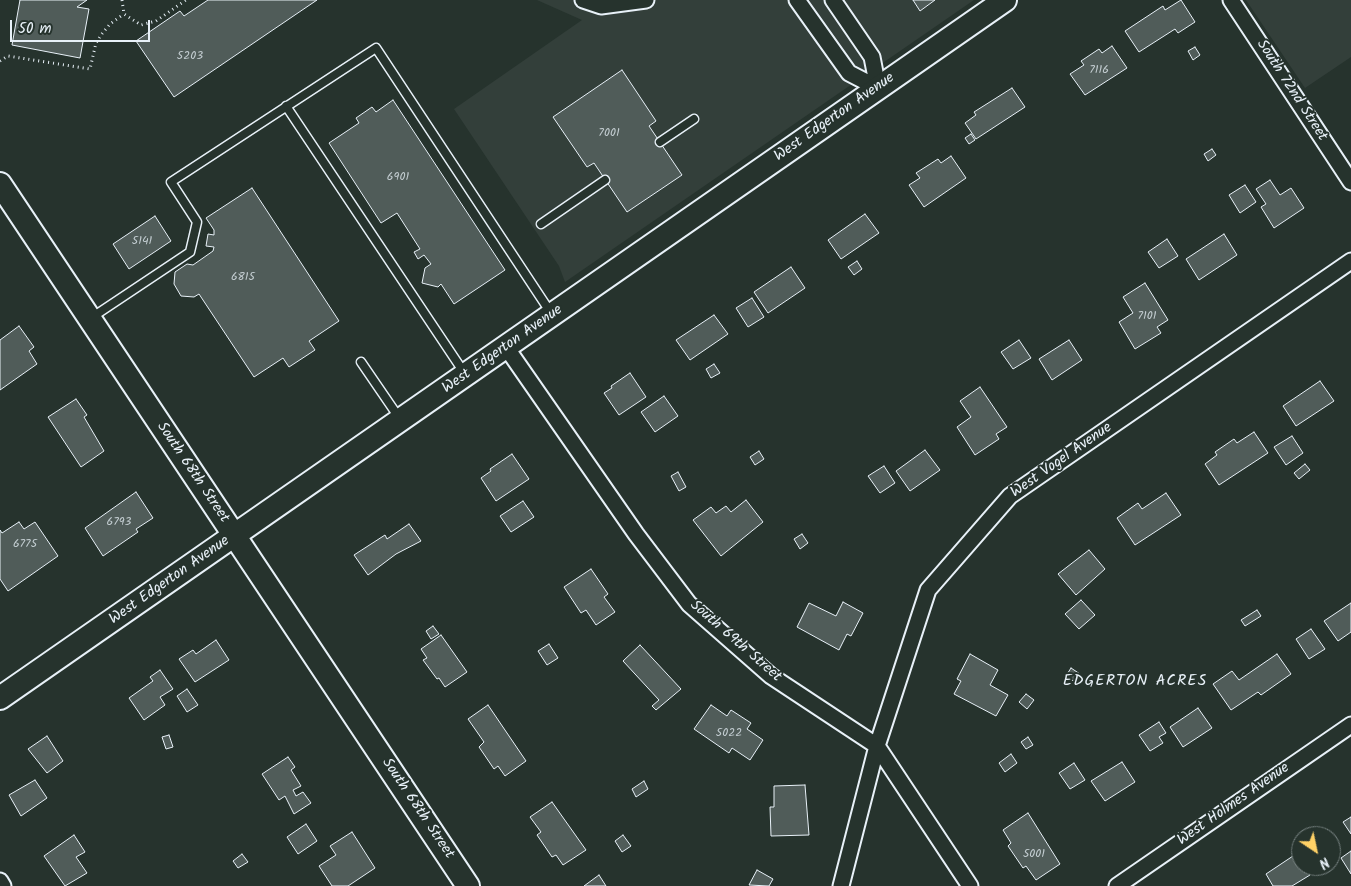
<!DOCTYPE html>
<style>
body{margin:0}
#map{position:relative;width:1351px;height:886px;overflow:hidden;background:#26332d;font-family:Kalam,sans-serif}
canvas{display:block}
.north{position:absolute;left:1291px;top:826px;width:50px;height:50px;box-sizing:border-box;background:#26332d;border:1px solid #747f7e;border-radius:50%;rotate:146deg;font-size:14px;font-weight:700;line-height:20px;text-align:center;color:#e8f1f8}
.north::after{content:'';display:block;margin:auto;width:18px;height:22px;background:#ffd166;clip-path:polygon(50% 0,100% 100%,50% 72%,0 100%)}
.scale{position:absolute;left:10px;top:20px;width:140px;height:22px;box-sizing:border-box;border:2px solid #e8f1f8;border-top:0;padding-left:6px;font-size:15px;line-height:18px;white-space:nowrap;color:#e8f1f8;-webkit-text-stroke:4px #26332d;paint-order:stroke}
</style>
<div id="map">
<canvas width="1351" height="886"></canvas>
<div class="north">N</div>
<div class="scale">50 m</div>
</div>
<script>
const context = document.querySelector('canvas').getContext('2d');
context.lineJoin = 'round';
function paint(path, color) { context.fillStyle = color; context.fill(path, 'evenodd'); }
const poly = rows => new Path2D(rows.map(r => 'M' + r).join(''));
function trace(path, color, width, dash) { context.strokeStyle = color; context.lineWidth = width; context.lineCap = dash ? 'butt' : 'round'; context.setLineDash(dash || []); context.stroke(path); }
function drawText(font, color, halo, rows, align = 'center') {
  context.font = font + ' Kalam,sans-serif'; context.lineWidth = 4; context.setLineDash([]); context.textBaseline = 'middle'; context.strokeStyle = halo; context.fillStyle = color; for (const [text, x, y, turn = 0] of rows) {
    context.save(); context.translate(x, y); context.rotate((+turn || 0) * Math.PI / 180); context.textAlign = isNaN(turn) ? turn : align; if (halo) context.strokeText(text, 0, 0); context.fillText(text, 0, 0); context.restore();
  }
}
paint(poly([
 [537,0,974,0,565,282,559,266,454,109,582,20],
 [1246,0,1351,0,1351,57,1305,88]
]), '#333f3a');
const building = poly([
 [20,0,87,0,77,7,89,9,80,58,12,45,20,0],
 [208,0,317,0,174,97,136,41,180,11,184,16,208,0],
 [913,0,935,0,920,11,913,0],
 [1181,0,1195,22,1178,33,1175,29,1139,52,1125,31,1163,6,1165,10,1181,0],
 [1112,46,1127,68,1085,95,1070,74,1084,65,1081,61,1099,49,1102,53,1112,46],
 [1195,47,1200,55,1193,60,1188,51,1195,47],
 [622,70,656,121,649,126,682,175,627,212,594,163,587,167,553,117,622,70],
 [1012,88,1025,107,976,139,965,123,976,115,974,112,1012,88],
 [393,100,505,270,454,304,441,284,438,287,422,283,425,268,431,264,424,255,418,259,414,252,420,249,397,213,381,223,329,143,359,123,356,118,372,107,376,112,393,100],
 [971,134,975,140,969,144,965,138,971,134],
 [1212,149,1216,155,1208,161,1204,154,1212,149],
 [951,156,966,178,924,207,909,185,920,178,916,173,938,159,941,163,951,156],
 [1270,180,1280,195,1291,188,1304,208,1274,228,1261,207,1266,204,1256,189,1270,180],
 [1245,185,1256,202,1240,213,1229,195,1245,185],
 [252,188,339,321,309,341,315,350,289,367,283,358,254,377,199,294,194,297,181,296,174,284,175,272,187,264,193,265,213,251,214,247,206,246,208,234,214,235,214,230,206,218,252,188],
 [865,214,879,233,841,259,828,240,865,214],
 [155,216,171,241,129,269,113,244,155,216],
 [1224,234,1237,255,1199,280,1186,259,1224,234],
 [1167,239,1178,256,1159,268,1148,252,1167,239],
 [857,261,862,269,854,275,848,267,857,261],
 [791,267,805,288,768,313,754,292,791,267],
 [1145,283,1168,320,1157,327,1161,333,1135,349,1119,322,1133,313,1123,297,1145,283],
 [752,298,764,317,748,327,736,308,752,298],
 [714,315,728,334,690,360,676,340,714,315],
 [19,326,34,347,29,351,37,364,0,390,0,340,19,326],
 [1019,340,1031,358,1013,369,1001,352,1019,340],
 [1069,340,1082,360,1052,380,1039,359,1069,340],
 [714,364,720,373,711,378,706,369,714,364],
 [630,373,646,397,619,415,604,393,612,388,611,386,630,373],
 [1320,381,1334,401,1296,426,1283,406,1320,381],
 [980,387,1007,427,996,434,999,439,975,455,957,427,971,417,960,401,980,387],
 [664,396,678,416,655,432,641,412,664,396],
 [76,399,87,415,84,417,104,451,81,467,48,417,76,399],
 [1254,432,1268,453,1219,485,1205,464,1217,455,1215,452,1234,439,1237,443,1254,432],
 [1292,436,1303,453,1286,465,1274,447,1292,436],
 [925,450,940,470,910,491,896,471,925,450],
 [759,451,764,459,755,465,750,457,759,451],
 [512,454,529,479,496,501,481,478,491,471,490,469,512,454],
 [1305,464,1310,470,1299,479,1294,473,1305,464],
 [884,466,895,483,880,493,868,476,884,466],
 [678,472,686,487,679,491,671,476,678,472],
 [136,492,153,518,136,529,138,532,103,556,85,528,136,492],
 [1166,493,1181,515,1135,545,1117,518,1138,503,1142,509,1166,493],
 [746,500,763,522,721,556,693,520,711,507,716,513,726,506,731,512,746,500],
 [523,501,534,517,511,532,500,516,523,501],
 [19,522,24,529,35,522,58,556,8,591,0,579,0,530,2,533,19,522],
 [409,524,421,541,396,554,368,575,354,555,385,535,387,539,409,524],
 [802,534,808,543,800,549,794,539,802,534],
 [1089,550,1105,569,1076,595,1058,574,1089,550],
 [591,569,608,594,604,597,615,612,596,625,586,610,581,613,564,587,591,569],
 [1081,600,1095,615,1079,629,1065,614,1081,600],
 [843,602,863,613,851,636,847,634,839,650,797,627,809,603,836,616,843,602],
 [1351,603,1351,632,1338,641,1324,621,1351,603],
 [1257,610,1261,616,1245,626,1241,620,1257,610],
 [433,626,439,634,431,639,426,631,433,626],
 [1311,629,1325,649,1309,659,1296,639,1311,629],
 [441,635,467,672,445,687,439,678,437,679,423,660,427,658,421,649,441,635],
 [216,640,229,660,195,682,179,659,193,650,196,654,216,640],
 [549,644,558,658,547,665,538,651,549,644],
 [640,645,681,689,656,710,652,706,659,700,623,661,640,645],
 [970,654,998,670,990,685,1008,695,996,716,954,694,961,681,957,679,970,654],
 [1277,654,1291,674,1261,695,1258,692,1231,710,1213,684,1232,671,1239,680,1277,654],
 [1071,668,1080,674,1075,682,1066,676,1071,668],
 [160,670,173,689,160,697,165,705,144,720,129,698,153,681,150,677,160,670],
 [187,689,198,705,187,712,177,696,187,689],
 [1026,694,1034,700,1027,709,1019,702,1026,694],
 [488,705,526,761,505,776,498,766,494,769,479,747,484,742,468,719,488,705],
 [711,705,727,716,731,710,751,723,747,729,763,740,750,760,732,748,729,753,694,729,711,705],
 [1198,708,1212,728,1183,747,1170,727,1198,708],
 [1159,722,1166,733,1159,737,1163,743,1150,751,1139,735,1159,722],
 [169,735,173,747,166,749,162,737,169,735],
 [47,736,63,761,47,773,28,749,47,736],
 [1028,737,1033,745,1026,749,1021,742,1028,737],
 [1011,754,1017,763,1005,772,999,763,1011,754],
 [288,757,295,767,291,770,301,786,293,790,296,796,303,792,311,803,294,814,285,796,279,800,262,774,288,757],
 [1122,762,1135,782,1105,801,1091,781,1122,762],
 [1074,763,1085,780,1070,789,1059,773,1074,763],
 [35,780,47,798,21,816,9,795,35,780],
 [644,781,648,789,636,797,632,789,644,781],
 [805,785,809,835,771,836,770,807,774,807,774,786,805,785],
 [552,802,586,850,563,865,556,855,552,857,537,835,541,832,530,817,552,802],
 [1028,813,1060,864,1036,880,1026,866,1023,868,1008,846,1011,843,1003,830,1028,813],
 [1351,817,1351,834,1343,822,1351,817],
 [306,824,317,841,298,854,287,837,306,824],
 [352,832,375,868,348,886,332,886,319,866,336,855,330,846,352,832],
 [74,835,85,852,76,857,87,873,65,886,44,856,74,835],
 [623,835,631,846,622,852,615,841,623,835],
 [1351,851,1351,874,1341,858,1351,851],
 [242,854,248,862,238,868,233,861,242,854],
 [1296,854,1301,866,1304,866,1310,875,1292,886,1273,886,1266,874,1296,854],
 [757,870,773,879,769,886,749,885,757,870],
 [599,875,606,886,584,886,599,875]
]);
paint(building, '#505c59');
trace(building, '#e8f1f8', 1);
const lane = poly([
 [286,106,465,374],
 [660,142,694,119],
 [541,224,605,180],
 [91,318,190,252,197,222,171,182,376,48,551,313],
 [361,362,400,419]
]);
const street = poly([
 [583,0,601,6,646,0],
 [797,0,849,73,878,88],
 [833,0,872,57,878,88],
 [1231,0,1351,182],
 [506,347,636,534,689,604,771,676,877,746,970,886],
 [0,881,3,886],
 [841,886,877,746,928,590,1010,496,1351,261],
 [1117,886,1351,725]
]);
const secondary = poly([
 [0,184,468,886],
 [0,698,1005,0]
]);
trace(lane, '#e8f1f8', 11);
trace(street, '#e8f1f8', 19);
trace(secondary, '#e8f1f8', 26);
trace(poly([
 [122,0,124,14,141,25,156,21,186,0],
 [0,61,8,56,90,69,96,43,101,35,110,24,124,14]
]), '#e8f1f8', 3, [1, 4]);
trace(lane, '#26332d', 8);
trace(street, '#26332d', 15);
trace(secondary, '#26332d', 22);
drawText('12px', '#c2ccd0', null, [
 ["5203",190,57],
 ["7116",1099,71],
 ["7001",609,134],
 ["6901",398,178],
 ["5141",142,242],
 ["6815",243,278],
 ["7101",1147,317],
 ["6793",119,523],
 ["6775",25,545],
 ["5022",729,734],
 ["5001",1034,855]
]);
drawText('15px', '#e8f1f8', '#26332d', [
 ["South 72nd Street",1291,91,57],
 ["West Edgerton Avenue",835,118,-35],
 ["West Edgerton Avenue",503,350,-35],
 ["West Vogel Avenue",1062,461,-35],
 ["South 68th Street",192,473,56],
 ["West Edgerton Avenue",170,581,-35],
 ["South 69th Street",735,642,41],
 ["West Holmes Avenue",1234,805,-35],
 ["South 68th Street",417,809,56]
]);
context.letterSpacing = '1px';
drawText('16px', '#e8f1f8', '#26332d', [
 ["EDGERTON ACRES",1135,682]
]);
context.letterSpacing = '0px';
</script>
